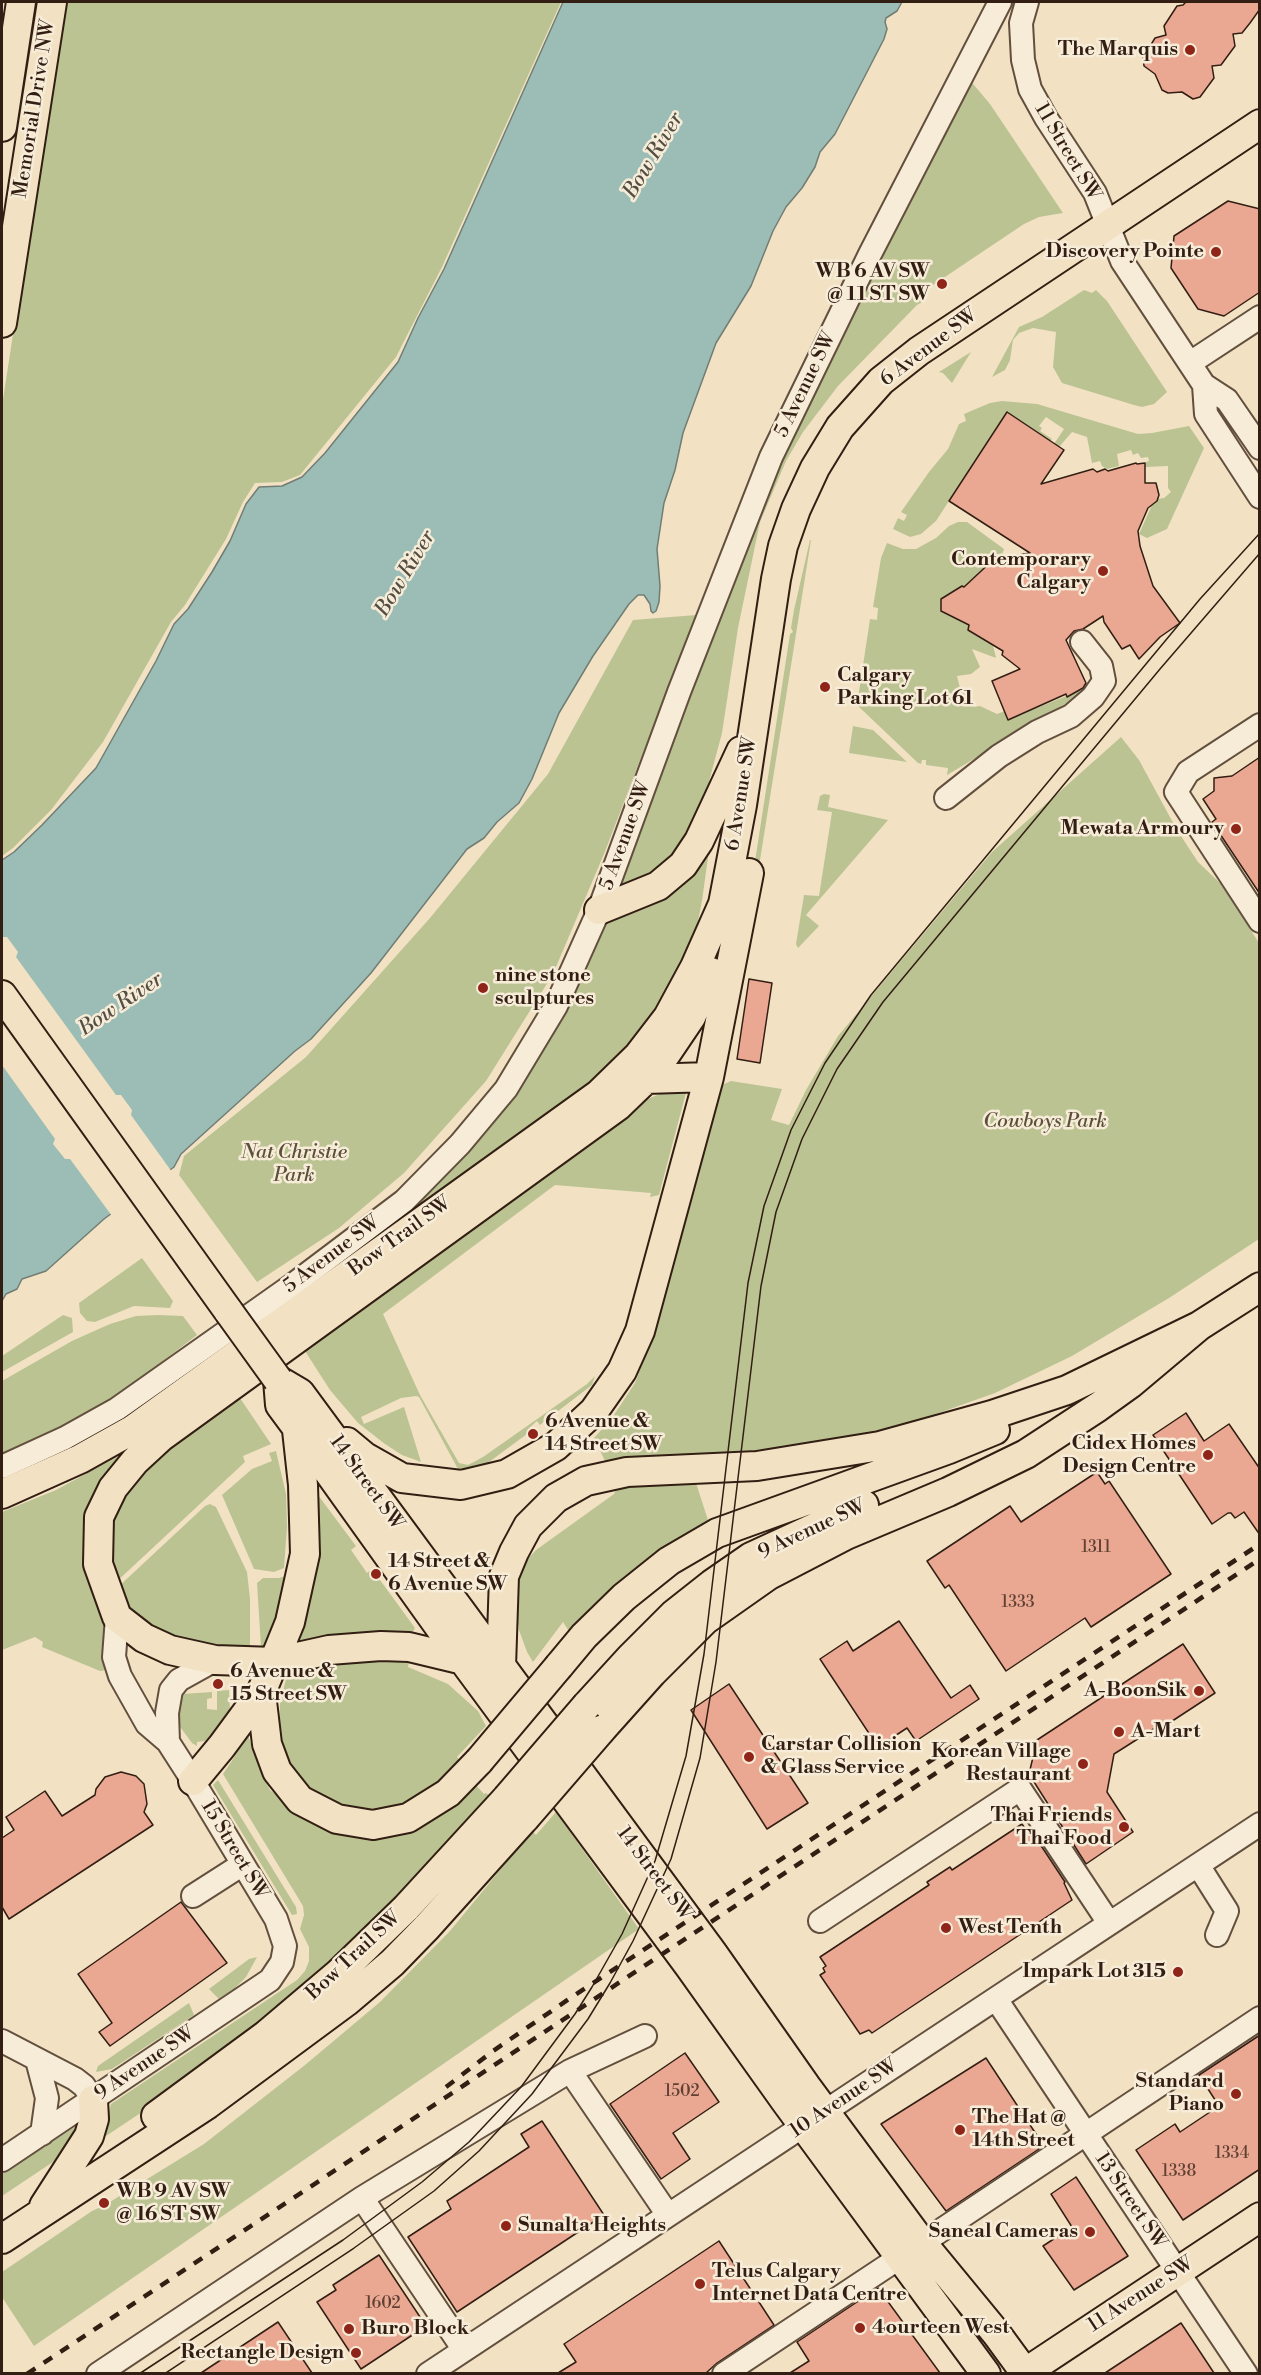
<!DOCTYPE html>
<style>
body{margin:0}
#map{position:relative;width:1261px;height:2375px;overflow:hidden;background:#f2e2c3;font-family:"Libre Bodoni",serif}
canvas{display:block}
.frame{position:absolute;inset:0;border:3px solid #321e12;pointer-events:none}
</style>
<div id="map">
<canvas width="1261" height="2375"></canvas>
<div class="frame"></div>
</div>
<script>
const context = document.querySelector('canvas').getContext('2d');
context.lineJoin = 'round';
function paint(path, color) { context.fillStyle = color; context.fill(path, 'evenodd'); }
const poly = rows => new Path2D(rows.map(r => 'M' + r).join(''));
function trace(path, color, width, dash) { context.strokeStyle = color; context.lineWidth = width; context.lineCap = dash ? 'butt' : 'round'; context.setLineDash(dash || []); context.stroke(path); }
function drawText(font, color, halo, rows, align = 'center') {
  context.font = font + ' "Libre Bodoni",serif'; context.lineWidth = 5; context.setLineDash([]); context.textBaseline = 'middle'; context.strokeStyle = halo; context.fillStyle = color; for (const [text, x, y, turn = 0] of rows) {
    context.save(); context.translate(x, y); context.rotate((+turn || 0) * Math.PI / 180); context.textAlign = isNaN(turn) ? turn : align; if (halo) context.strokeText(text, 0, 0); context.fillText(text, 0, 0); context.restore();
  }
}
paint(poly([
 [64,2,561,2,442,267,396,357,300,475,282,482,255,483,243,502,226,539,185,605,171,622,103,742,51,810,13,848,2,856,2,406],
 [969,79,990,104,1063,213,1039,217,1024,224,921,293,926,300,917,305,838,386,803,432,786,461,760,522,738,628,722,733,707,789,699,811,687,837,664,868,624,885,619,885,683,710,785,449],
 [1084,290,1092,293,1096,290,1107,301,1167,392,1154,404,1142,407,1134,405,1062,383,1053,367,1056,332,1033,328,1019,333,1013,340,1010,360,1005,370,992,377,1019,327,1042,317],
 [971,352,952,383,943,373,939,372],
 [1002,401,1037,404,1138,434,1152,433,1189,426,1204,448,1167,529,1147,538,1139,534,1152,505,1155,504,1157,499,1164,498,1171,492,1168,488,1168,466,1145,467,1146,462,1149,461,1148,457,1141,458,1138,453,1133,455,1131,450,1117,454,1119,466,1107,469,1102,466,1100,461,1092,463,1087,437,1072,432,1059,447,1054,444,1064,429,1046,417,1039,426,1042,428,1040,431,1052,439,1050,441,949,501,936,521,921,534,910,537,893,529,898,518,904,521,907,515,901,512,929,472,948,449,959,424,966,421,964,414,990,403],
 [958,522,967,522,1004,549,1002,555,994,557,989,554,985,567,971,580,970,588,962,586,941,599,941,611,963,622,971,618,968,631,979,631,976,635,993,645,996,658,972,649,980,667,971,674,957,676,960,688,971,699,974,707,980,706,997,714,1005,711,1009,719,1084,689,1061,707,947,775,948,768,926,765,926,760,922,760,921,764,918,763,857,705,870,619,877,620,878,608,873,607,881,558,887,543,903,549,916,549,936,538,949,526],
 [810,540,811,540,742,973,738,972,790,634,793,632,791,628,794,610],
 [696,615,604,854,553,974,486,1081,404,1173,339,1228,257,1282,179,1175,184,1156,306,1057,430,918,548,774,633,620],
 [853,726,873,730,907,762,849,753],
 [1121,737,1139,760,1177,830,1198,862,1221,884,1259,943,1259,1239,1169,1298,1072,1356,995,1393,891,1430,810,1446,641,1458,606,1463,594,1438,612,1418,635,1383,646,1354,722,1085,731,1081,782,1089,771,1120,789,1125,806,1090,838,1036,992,852],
 [824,794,830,795,828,807,888,820,806,915,819,926,798,948,796,944,804,895,819,896,832,812,817,810,820,796],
 [706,855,708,857,702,901,697,926,688,950,664,1000,628,1049,591,1084,418,1211,413,1208,411,1203,446,1168,605,923,613,917,670,893,688,878],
 [687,1089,659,1195,650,1197,651,1193,555,1185,383,1314,420,1395,459,1463,468,1465,483,1457,587,1384,595,1376,592,1385,540,1425,537,1421,529,1428,531,1431,485,1465,461,1471,458,1469,419,1397,416,1396,401,1398,361,1417,364,1424,404,1407,421,1462,402,1455,385,1444,358,1423,330,1390,305,1351,322,1335,638,1103,667,1091],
 [142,1258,173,1301,170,1308,134,1306,95,1322,87,1321,80,1313,79,1303],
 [63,1315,72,1318,73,1332,2,1372,2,1356],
 [158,1315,183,1316,197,1335,150,1371,152,1376,114,1402,2,1460,2,1381,72,1341,110,1324,136,1316],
 [240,1398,271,1444,243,1456,245,1462,114,1584,109,1541,114,1509,138,1473,221,1406,224,1410],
 [276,1451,286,1494,287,1527,284,1568,274,1572,254,1569,222,1495,252,1469,272,1461,269,1453],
 [119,1456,121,1459,86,1525,84,1540,88,1581,104,1620,103,1654,107,1670,100,1671,42,1647,43,1642,35,1637,2,1650,2,1512,56,1490],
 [695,1480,708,1520,665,1548,570,1633,563,1622,533,1662,527,1652,519,1630,515,1604,518,1580,524,1563,536,1550,614,1494,617,1488,632,1482],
 [318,1495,356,1546,351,1550,367,1573,372,1569,415,1628,410,1637,300,1643,297,1640],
 [210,1504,216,1507,247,1572,250,1599,250,1647,228,1649,157,1634,132,1612,117,1588,205,1506],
 [288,1575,269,1646,261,1647,257,1583,263,1578,279,1578],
 [376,1658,409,1661,408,1667,448,1684,478,1711,486,1726,457,1757,462,1763,448,1779,398,1810,354,1812,304,1786,288,1762,282,1748,279,1729,280,1701,287,1676,303,1668],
 [229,1690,230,1709,223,1720,213,1734,205,1741,197,1742,197,1746,192,1743,178,1724,177,1709,182,1694,212,1692,212,1698,207,1699,207,1709,217,1710,217,1691],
 [243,1734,248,1735,259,1768,270,1790,301,1815,341,1834,473,1782,484,1794,486,1793,493,1798,352,1949,169,2094,106,2136,104,2134,111,2104,297,1980,305,1971,309,1961,309,1947,300,1929,304,1915,303,1906,223,1774,239,1750,235,1746],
 [218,1780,296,1907,297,1914,292,1915,213,1785],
 [556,1812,639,1929,34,2346,2,2297,2,2272,92,2211,105,2205,204,2144,305,2065,380,2002,450,1931,532,1831,536,1835],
 [257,1957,246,1977,233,1990,219,1999,209,1989,249,1959],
 [189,2003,194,2015,112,2069,96,2072,98,2066],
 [81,2123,74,2148,2,2196,2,2174]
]), '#bbc393');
const water = poly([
 [563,2,902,2,897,11,886,18,885,22,887,29,884,39,835,134,820,152,815,167,802,188,786,207,773,231,751,286,716,343,683,433,675,470,664,503,657,549,660,586,659,602,656,611,653,613,651,611,650,604,644,595,638,595,629,604,593,656,559,713,532,779,519,803,497,822,484,838,467,849,371,973,311,1039,295,1051,181,1154,174,1167,104,1219,46,1271,22,1279,17,1289,6,1294,2,1301,2,860,14,852,42,825,96,768,156,661,174,624,188,609,212,572,230,541,246,504,259,487,282,486,302,477,325,453,398,362,418,318,444,269,563,2]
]);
paint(water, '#9bbdb5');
trace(water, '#717d74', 1.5);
paint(poly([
 [2,937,7,937,18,952,16,957,116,1095,121,1095,132,1110,131,1115,172,1172,112,1216,70,1159,65,1159,53,1144,55,1139,2,1065]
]), '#f2e2c3');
const building = poly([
 [1186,2,1260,2,1260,9,1250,23,1242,33,1233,34,1235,46,1221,65,1212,66,1214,78,1200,97,1193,99,1182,92,1168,93,1162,90,1155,74,1144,66,1143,58,1155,38,1166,35,1164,26,1177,6,1183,5,1186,2],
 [1228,201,1260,209,1260,292,1224,316,1198,309,1171,268,1174,236,1228,201],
 [1007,412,1064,450,1041,484,1093,469,1097,472,1105,469,1108,471,1136,463,1137,464,1145,463,1145,483,1156,483,1159,495,1157,501,1148,508,1138,531,1140,546,1153,586,1180,623,1160,637,1139,659,1130,645,1122,649,1104,622,1103,616,1083,629,1074,631,1066,640,1086,683,1083,688,1067,697,1066,694,1008,720,992,681,1020,669,1002,655,1003,651,968,630,969,625,941,611,941,599,962,586,964,587,994,559,1030,553,949,501,1007,412],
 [1260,757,1260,894,1212,822,1216,819,1203,799,1214,791,1214,778,1232,776,1260,757],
 [749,979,772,983,760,1063,737,1059,749,979],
 [1186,1413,1204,1441,1229,1424,1260,1469,1260,1535,1244,1512,1235,1518,1231,1513,1228,1513,1212,1524,1153,1435,1186,1413],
 [1097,1472,1105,1484,1109,1481,1171,1574,1091,1627,1085,1618,1006,1671,949,1585,945,1588,927,1561,1010,1506,1021,1522,1097,1472],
 [899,1621,951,1698,970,1685,979,1699,916,1741,907,1728,878,1747,820,1659,847,1641,853,1651,899,1621],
 [1183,1644,1215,1693,1157,1731,1155,1728,1114,1754,1107,1792,1133,1832,1086,1864,1029,1774,1037,1740,1183,1644],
 [729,1684,808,1803,767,1829,691,1710,729,1684],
 [121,1772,136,1776,144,1784,147,1804,144,1812,153,1825,9,1919,2,1907,2,1838,14,1830,6,1817,45,1791,62,1816,95,1795,96,1789,105,1777,121,1772],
 [1022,1824,1031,1837,1034,1835,1065,1882,1064,1883,1072,1900,872,2033,869,2030,860,2034,820,1975,825,1972,823,1968,826,1966,820,1957,929,1885,927,1882,950,1867,952,1870,1022,1824],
 [181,1902,227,1963,110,2046,99,2032,112,2023,78,1974,181,1902],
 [1260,2035,1260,2169,1183,2220,1136,2150,1175,2124,1180,2132,1219,2106,1199,2075,1260,2035],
 [685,2053,719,2102,673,2133,690,2159,661,2179,610,2104,685,2053],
 [986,2058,1038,2137,1032,2140,1039,2149,946,2211,881,2124,986,2058],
 [542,2121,604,2215,457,2312,408,2237,451,2209,447,2201,529,2147,521,2134,542,2121],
 [1076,2177,1128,2256,1074,2290,1043,2246,1072,2227,1051,2194,1076,2177],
 [719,2241,774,2325,717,2363,706,2373,558,2373,576,2362,564,2344,719,2241],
 [379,2255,426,2326,361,2369,317,2302,336,2290,333,2285,379,2255],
 [878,2288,940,2373,790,2373,809,2361,797,2342,878,2288],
 [278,2322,312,2373,201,2373,278,2322],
 [1181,2323,1214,2373,1105,2373,1181,2323]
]);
paint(building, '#eaa893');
trace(building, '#321e12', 1.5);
const minor = poly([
 [1027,2,1021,23,1023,60,1030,89,1046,118,1095,193,1122,261,1204,385,1227,400,1260,448],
 [1190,363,1260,317],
 [1204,385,1206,414,1260,497],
 [1260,725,1188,772,1176,792,1260,921],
 [946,798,999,756,1037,732,1071,716,1093,697,1104,681,1101,666,1082,642],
 [2,1467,65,1438,117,1409,294,1284,404,1201,460,1144,506,1089,556,1006,599,910,679,692,771,457,870,254,1000,2],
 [168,1742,167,1713,171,1690,179,1680,215,1660],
 [1198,1865,1227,1911,1217,1935],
 [193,1896,243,1864],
 [820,1921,1020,1789,1109,1923],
 [996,1999,1246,2374],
 [2,2041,75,2079,84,2086,93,2100],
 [37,2060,47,2098,42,2134],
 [570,2071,668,2215],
 [2,2160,270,1980,282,1962,285,1946,276,1919,193,1781,168,1742,147,1724,120,1676,114,1657,117,1617],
 [362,2198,570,2071,645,2036],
 [922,2243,1260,2018],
 [98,2374,362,2198,464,2350],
 [428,2374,1260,1824],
 [724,2374,899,2258]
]);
const major = poly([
 [2,127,21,2],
 [2,323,52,2],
 [599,910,658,886,683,865,699,841,741,751],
 [2,995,229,1312],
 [646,1079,709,1077],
 [278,1380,300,1393,712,1952,806,2086,922,2243,996,2333,1026,2374],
 [278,1380,280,1405,297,1428,463,1660,689,1966,786,2102,986,2374],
 [347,1442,365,1457,402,1478,461,1485,507,1474,556,1446,594,1411,622,1371,640,1331,709,1077,749,873],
 [2,1494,80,1459,132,1430,599,1094,638,1056,668,1017,695,967,723,904,742,805,776,579,783,546,796,509,815,468,840,427,881,381,919,351,1260,124],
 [463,1660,409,1647,381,1646,329,1650,275,1662,215,1660,170,1650,144,1638,117,1617,98,1564,99,1517,113,1488,135,1461,161,1437,618,1106,646,1079,666,1054,691,1017,711,972],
 [559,1666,584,1636,624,1597,669,1561,717,1533,949,1449,995,1430],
 [501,1667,504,1576,514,1552,528,1526,556,1498,586,1481,627,1472,757,1466,880,1446,992,1415,1067,1390,1199,1326],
 [261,1693,267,1744,277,1771,300,1800,337,1819,373,1825,408,1818,448,1793,479,1761],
 [587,1705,630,1658,674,1614,712,1584,751,1557,864,1505],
 [601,1730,652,1673,705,1620,769,1575,846,1535,948,1492,1026,1454,1098,1407,1130,1384,1199,1326,1260,1287],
 [193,1781,222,1746,261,1693,290,1622,305,1554,303,1485,297,1430],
 [156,2116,266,2035,338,1974,406,1908,507,1798],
 [44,2206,89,2136,94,2119,93,2100],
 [2,2239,208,2104,346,2002,392,1963,427,1927,525,1818],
 [1023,2374,1260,2217]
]);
trace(minor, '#624f3e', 26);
trace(major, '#321e12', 32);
trace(minor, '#f7ecd8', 22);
trace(major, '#f2e2c3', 28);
trace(poly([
 [139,2374,343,2240,422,2182,469,2142,521,2087,575,2014,592,1987,622,1934,655,1861,686,1756,704,1654,748,1283,764,1206,791,1130,825,1063,871,995,1200,599,1260,533],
 [164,2374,354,2248,434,2191,479,2151,532,2094,588,2019,610,1983,633,1941,671,1859,700,1758,716,1662,761,1286,776,1212,802,1139,837,1069,883,1002,1160,669,1260,553]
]), '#321e12', 1.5);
trace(poly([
 [446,2087,493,2051,569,1999,1260,1544],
 [27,2374,1260,1559]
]), '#321e12', 4.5, [10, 10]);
const majorBridge = poly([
 [229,1312,278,1380],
 [479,1761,559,1666],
 [507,1798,587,1705],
 [525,1818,601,1730]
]);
trace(majorBridge, '#321e12', 32, []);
trace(majorBridge, '#f2e2c3', 28);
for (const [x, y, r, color] of [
 [1190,50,6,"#8f2418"],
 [1216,252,6,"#8f2418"],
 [942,284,6,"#8f2418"],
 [1103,571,6,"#8f2418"],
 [825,687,6,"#8f2418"],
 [1236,829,6,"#8f2418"],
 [483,988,6,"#8f2418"],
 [533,1434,6,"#8f2418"],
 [1208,1455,6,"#8f2418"],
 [376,1574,6,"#8f2418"],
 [218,1684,6,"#8f2418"],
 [1199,1691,6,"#8f2418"],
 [1119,1732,6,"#8f2418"],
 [749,1757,6,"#8f2418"],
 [1083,1764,6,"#8f2418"],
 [1124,1827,6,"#8f2418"],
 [946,1928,6,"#8f2418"],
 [1178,1972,6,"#8f2418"],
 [1236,2094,6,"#8f2418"],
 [960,2130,6,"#8f2418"],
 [104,2203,6,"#8f2418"],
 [506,2226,6,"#8f2418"],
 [1090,2232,6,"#8f2418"],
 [700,2284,6,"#8f2418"],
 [860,2328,6,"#8f2418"],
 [349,2329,6,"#8f2418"],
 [356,2353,6,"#8f2418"]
]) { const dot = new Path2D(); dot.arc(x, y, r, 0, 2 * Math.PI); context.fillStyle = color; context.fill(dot); trace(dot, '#f7ecd8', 2); }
drawText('16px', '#604032', null, [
 ["1311",1096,1548],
 ["1333",1018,1603],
 ["1502",682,2092],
 ["1334",1232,2154],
 ["1338",1179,2172],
 ["1602",383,2304]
]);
drawText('bold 20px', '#321e12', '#f7ecd8', [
 ["The Marquis",1178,50,"right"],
 ["Discovery Pointe",1204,252,"right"],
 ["WB 6 AV SW",930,272,"right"],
 ["@ 11 ST SW",930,295,"right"],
 ["Contemporary",1091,560,"right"],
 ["Calgary",1091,583,"right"],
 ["Calgary",837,676],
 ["Parking Lot 61",837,699],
 ["Mewata Armoury",1224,829,"right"],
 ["nine stone",495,976],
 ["sculptures",495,999],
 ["6 Avenue &",545,1422],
 ["14 Street SW",545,1445],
 ["Cidex Homes",1196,1444,"right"],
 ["Design Centre",1196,1467,"right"],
 ["14 Street &",388,1562],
 ["6 Avenue SW",388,1585],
 ["6 Avenue &",230,1672],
 ["15 Street SW",230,1695],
 ["A-BoonSik",1187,1691,"right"],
 ["A-Mart",1131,1732],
 ["Carstar Collision",761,1745],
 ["& Glass Service",761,1768],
 ["Korean Village",1071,1752,"right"],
 ["Restaurant",1071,1775,"right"],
 ["Thai Friends",1112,1816,"right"],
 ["Thai Food",1112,1839,"right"],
 ["West Tenth",958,1928],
 ["Impark Lot 315",1166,1972,"right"],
 ["Standard",1224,2082,"right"],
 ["Piano",1224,2105,"right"],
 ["The Hat @",972,2118],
 ["14th Street",972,2141],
 ["WB 9 AV SW",116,2192],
 ["@ 16 ST SW",116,2215],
 ["Sunalta Heights",518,2226],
 ["Saneal Cameras",1078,2232,"right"],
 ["Telus Calgary",712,2272],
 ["Internet Data Centre",712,2295],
 ["4ourteen West",872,2328],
 ["Buro Block",361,2329],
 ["Rectangle Design",344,2353,"right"]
], 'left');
drawText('20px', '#321e12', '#f7ecd8', [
 ["Memorial Drive NW",35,109,-81],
 ["11 Street SW",1067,152,59],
 ["6 Avenue SW",929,348,-37],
 ["5 Avenue SW",806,385,-64],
 ["6 Avenue SW",742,794,-81],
 ["5 Avenue SW",626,836,-70],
 ["Bow Trail SW",400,1237,-36],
 ["5 Avenue SW",332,1255,-37],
 ["14 Street SW",366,1483,54],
 ["9 Avenue SW",812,1530,-25],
 ["15 Street SW",234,1850,59],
 ["14 Street SW",654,1874,53],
 ["Bow Trail SW",354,1956,-43],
 ["9 Avenue SW",145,2064,-34],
 ["10 Avenue SW",844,2099,-34],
 ["13 Street SW",1130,2201,56],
 ["11 Avenue SW",1141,2295,-33]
]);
drawText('italic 20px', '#5b5039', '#f7ecd8', [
 ["Cowboys Park",1045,1122],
 ["Nat Christie",294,1153],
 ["Park",294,1176]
]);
drawText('italic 21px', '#524e43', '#f7ecd8', [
 ["Bow River",654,156,-59],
 ["Bow River",406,574,-59],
 ["Bow River",121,1005,-34]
]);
</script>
